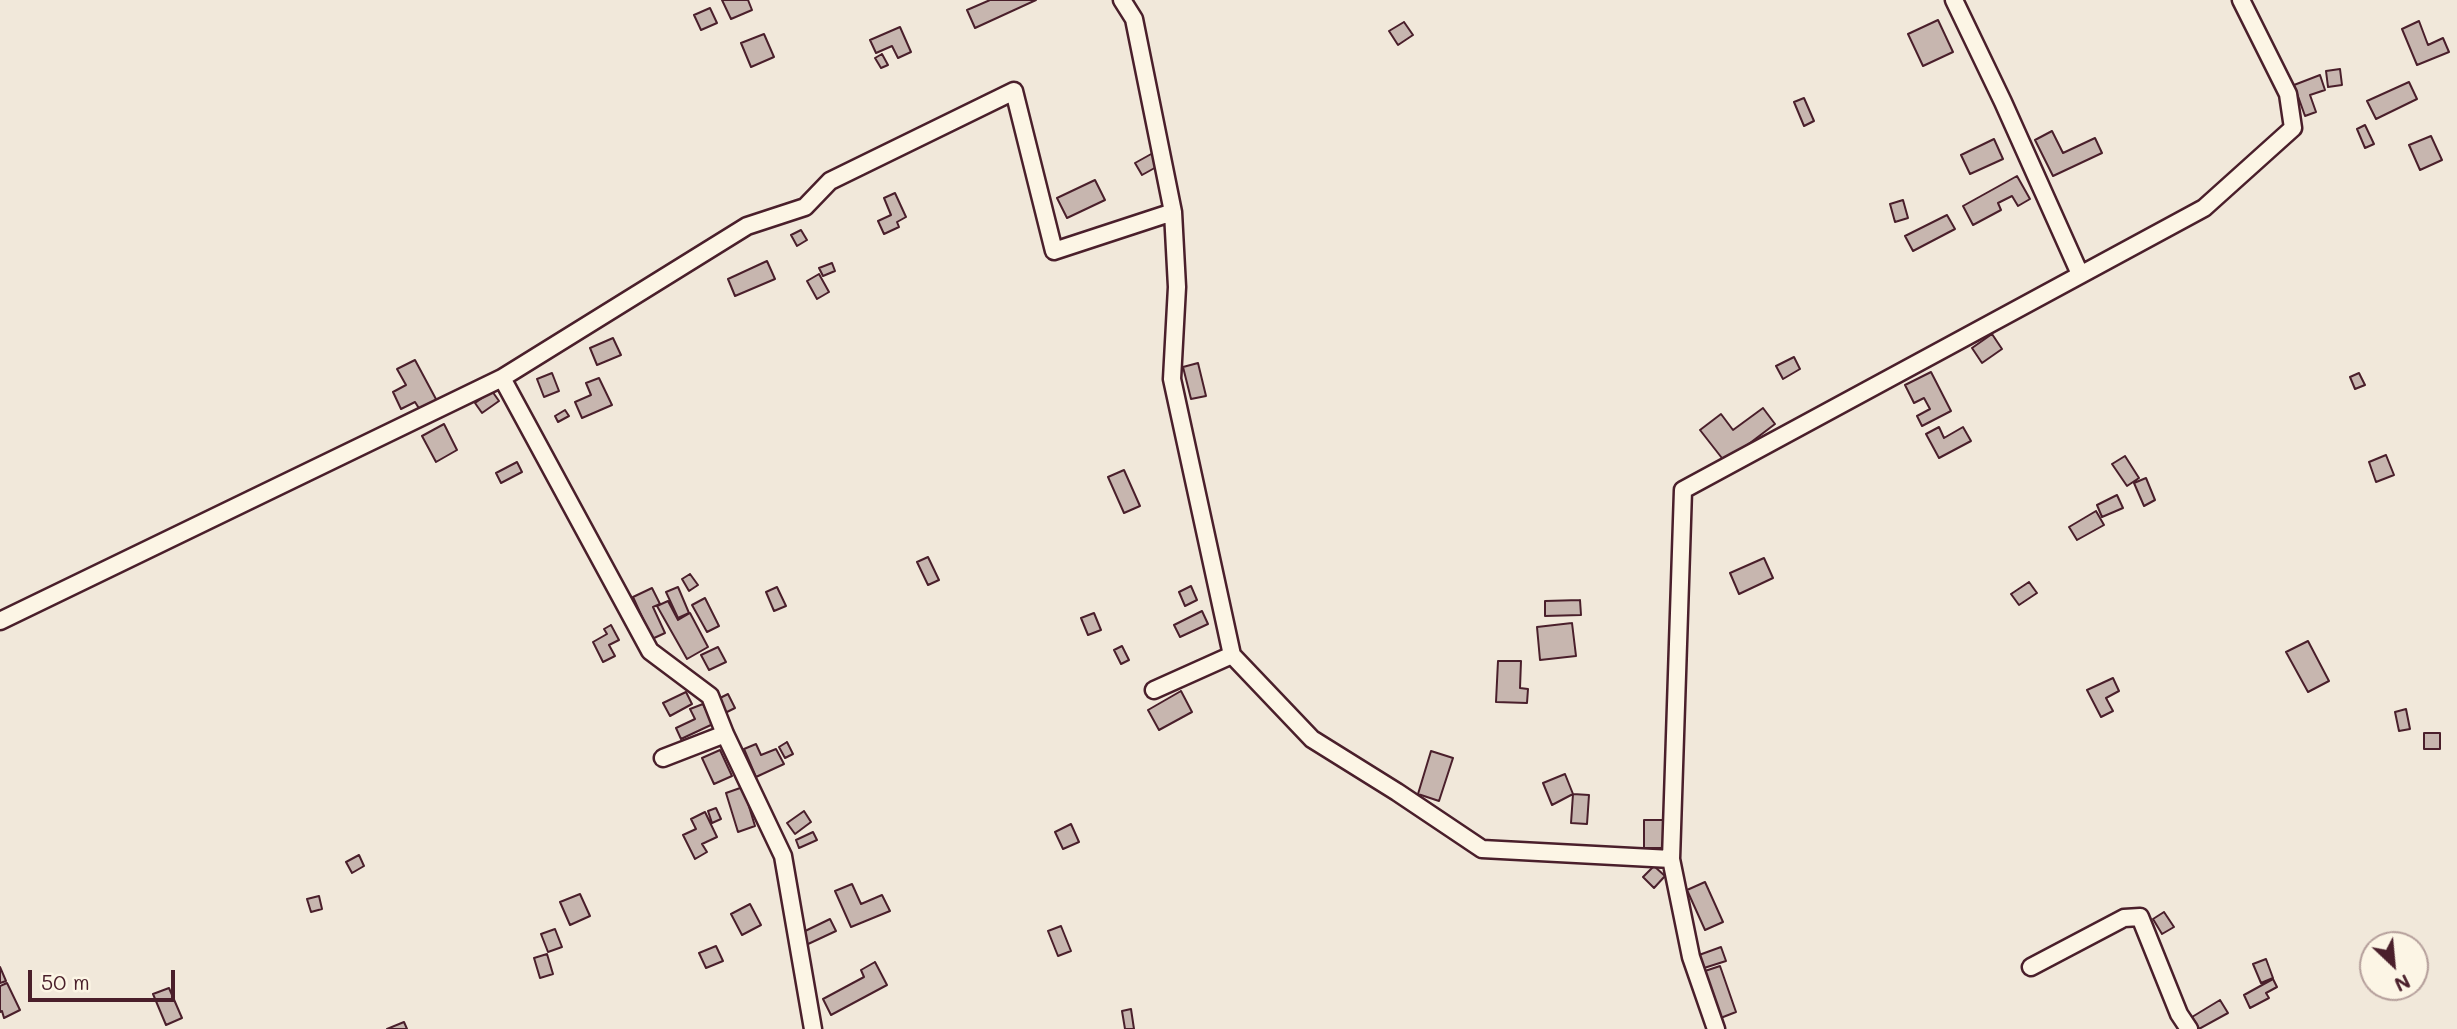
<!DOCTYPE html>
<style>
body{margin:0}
#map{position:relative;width:2457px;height:1029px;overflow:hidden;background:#f1e8da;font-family:Mali,sans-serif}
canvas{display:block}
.north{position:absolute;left:2359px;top:931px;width:70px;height:70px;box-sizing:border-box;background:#fcf5e5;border:2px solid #b59f9b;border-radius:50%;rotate:154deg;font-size:19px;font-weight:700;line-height:28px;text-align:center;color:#4a1f2b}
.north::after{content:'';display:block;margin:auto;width:24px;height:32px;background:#4a1f2b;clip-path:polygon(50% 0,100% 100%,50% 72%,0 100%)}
.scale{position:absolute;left:28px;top:970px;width:147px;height:32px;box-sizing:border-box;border:4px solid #4a1f2b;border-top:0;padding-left:9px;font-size:21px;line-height:24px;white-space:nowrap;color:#4a1f2b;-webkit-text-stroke:5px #fcf5e5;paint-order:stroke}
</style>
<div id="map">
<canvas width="2457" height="1029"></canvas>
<div class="north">N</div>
<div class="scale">50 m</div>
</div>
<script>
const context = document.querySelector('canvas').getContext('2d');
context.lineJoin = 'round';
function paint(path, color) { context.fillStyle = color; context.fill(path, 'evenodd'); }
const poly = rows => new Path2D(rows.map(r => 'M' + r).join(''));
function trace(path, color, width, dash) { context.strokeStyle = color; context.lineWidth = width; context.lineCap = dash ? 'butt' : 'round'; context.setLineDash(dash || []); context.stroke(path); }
const building = poly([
 [722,0,748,0,752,10,731,19,722,0],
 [990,0,1036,0,975,28,967,10,990,0],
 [710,8,717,23,701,30,694,15,710,8],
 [1938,20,1953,52,1923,66,1908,34,1938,20],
 [2419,21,2428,45,2443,38,2449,52,2417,65,2402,29,2419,21],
 [1404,22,1413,35,1398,45,1389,31,1404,22],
 [900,27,911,52,898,58,892,46,876,53,870,40,900,27],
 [764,34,774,57,751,67,741,43,764,34],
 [882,54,888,65,881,68,875,58,882,54],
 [2340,69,2342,85,2328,87,2326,71,2340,69],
 [2320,75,2325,90,2310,95,2316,112,2305,116,2294,85,2320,75],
 [2409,82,2417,99,2376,119,2367,101,2409,82],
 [1804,98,1814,121,1804,126,1794,102,1804,98],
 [2365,125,2374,144,2365,148,2357,129,2365,125],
 [2052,131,2063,153,2095,138,2102,153,2053,176,2035,140,2052,131],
 [2431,136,2442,160,2420,170,2409,145,2431,136],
 [1994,139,2003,159,1970,174,1961,155,1994,139],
 [1153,153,1160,165,1142,175,1135,163,1153,153],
 [2017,176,2030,199,2018,206,2012,196,1998,203,2001,210,1973,225,1963,206,2017,176],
 [1095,180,1105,200,1067,218,1057,198,1095,180],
 [895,193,906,217,897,222,899,227,884,234,878,221,891,215,884,198,895,193],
 [1903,200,1908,218,1895,222,1890,204,1903,200],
 [1947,215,1955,229,1913,251,1905,236,1947,215],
 [801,230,807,240,797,246,791,235,801,230],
 [767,261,775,279,735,296,728,279,767,261],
 [832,263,835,271,823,276,819,268,832,263],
 [819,274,829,292,817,299,807,281,819,274],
 [1992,334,2002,349,1982,363,1972,348,1992,334],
 [613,338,621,355,597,365,590,348,613,338],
 [1794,357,1800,369,1783,379,1776,366,1794,357],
 [415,360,437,401,420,410,415,402,401,409,393,392,406,385,397,369,415,360],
 [1198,363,1206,396,1191,399,1183,367,1198,363],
 [1931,372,1951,411,1922,426,1917,416,1930,409,1924,398,1914,403,1905,385,1931,372],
 [552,373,559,391,544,397,537,379,552,373],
 [2359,373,2365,385,2355,389,2350,377,2359,373],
 [599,378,612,405,582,418,575,402,591,395,586,383,599,378],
 [492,391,499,401,482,413,475,403,492,391],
 [1763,408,1775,424,1725,462,1700,430,1721,414,1733,430,1763,408],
 [565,410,569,416,558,422,555,416,565,410],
 [444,424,457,450,436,462,422,436,444,424],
 [1939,427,1944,438,1963,427,1971,441,1939,458,1926,434,1939,427],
 [2386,455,2394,475,2376,482,2369,462,2386,455],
 [2125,456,2139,478,2127,486,2112,464,2125,456],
 [517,462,522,472,501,483,496,473,517,462],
 [1124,470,1140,506,1124,513,1108,477,1124,470],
 [2146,478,2155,500,2144,506,2134,483,2146,478],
 [2117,495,2123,508,2102,517,2097,505,2117,495],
 [2096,511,2104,525,2077,540,2069,527,2096,511],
 [928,557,939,580,928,585,917,562,928,557],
 [1764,558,1773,578,1739,594,1730,573,1764,558],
 [690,574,698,585,689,591,682,579,690,574],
 [2029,582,2037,593,2019,605,2011,594,2029,582],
 [1191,586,1197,600,1185,606,1179,592,1191,586],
 [678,587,689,613,678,618,666,592,678,587],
 [777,587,786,606,774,611,766,592,777,587],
 [652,588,660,604,653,607,665,633,652,639,633,597,652,588],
 [705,598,719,626,707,632,692,605,705,598],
 [1580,600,1581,615,1545,616,1545,601,1580,600],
 [668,601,678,620,690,613,708,647,687,659,657,606,668,601],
 [1202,611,1208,624,1180,637,1174,625,1202,611],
 [1094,613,1101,630,1088,635,1081,618,1094,613],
 [1572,623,1576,656,1540,660,1537,627,1572,623],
 [611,625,619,640,609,645,615,656,603,662,593,642,607,634,604,629,611,625],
 [2308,641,2329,681,2308,692,2286,652,2308,641],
 [1122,646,1129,660,1121,664,1114,650,1122,646],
 [718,647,726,662,709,670,701,655,718,647],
 [1498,661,1521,661,1520,688,1528,689,1527,703,1496,702,1498,661],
 [2113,678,2119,691,2106,698,2113,711,2101,717,2087,690,2113,678],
 [1181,691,1192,712,1159,730,1148,710,1181,691],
 [686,692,692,704,670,716,663,703,686,692],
 [728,694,735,708,725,713,718,699,728,694],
 [703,704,713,724,681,739,676,728,695,719,690,709,703,704],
 [2406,709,2410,729,2399,731,2395,712,2406,709],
 [2424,733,2440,733,2440,749,2424,749,2424,733],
 [787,742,793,754,785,758,779,747,787,742],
 [756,744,761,755,776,749,784,764,756,777,744,749,756,744],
 [720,750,732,776,714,784,702,758,720,750],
 [1431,751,1453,758,1439,801,1418,794,1431,751],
 [1565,774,1573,794,1552,805,1543,783,1565,774],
 [743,787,755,826,738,832,726,793,743,787],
 [1573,794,1589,795,1587,824,1571,823,1573,794],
 [716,808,721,819,712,823,708,811,716,808],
 [804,811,811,822,795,834,787,823,804,811],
 [705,812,717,837,702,844,707,852,695,859,683,835,696,829,691,819,705,812],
 [1644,820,1665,820,1664,848,1644,848,1644,820],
 [1071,824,1079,842,1063,849,1055,832,1071,824],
 [813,832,817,840,799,848,796,840,813,832],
 [359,855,364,866,352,873,346,862,359,855],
 [1654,866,1665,876,1654,888,1643,877,1654,866],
 [1705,882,1723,922,1705,930,1687,890,1705,882],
 [852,884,861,904,882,895,890,911,851,927,835,891,852,884],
 [580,894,590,916,570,925,560,902,580,894],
 [319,896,322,909,311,912,307,899,319,896],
 [750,904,761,925,742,935,731,914,750,904],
 [2164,912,2174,927,2162,934,2153,919,2164,912],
 [830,919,836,931,806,945,801,933,830,919],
 [1061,926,1071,951,1058,956,1048,931,1061,926],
 [555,929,562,947,548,952,541,934,555,929],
 [716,946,723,961,706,968,699,953,716,946],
 [1721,947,1726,961,1704,968,1699,955,1721,947],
 [547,954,553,974,540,978,534,958,547,954],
 [2266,959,2273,978,2261,983,2253,964,2266,959],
 [875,962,887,985,831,1015,823,999,864,977,861,970,875,962],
 [1720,966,1736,1012,1718,1019,1702,972,1720,966],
 [0,967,6,981,0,983,0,967],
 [2273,979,2277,987,2266,993,2269,998,2250,1008,2244,995,2273,979],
 [7,983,20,1010,4,1018,2,1011,0,1012,0,986,7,983],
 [169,988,182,1018,166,1025,153,994,169,988],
 [2220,1000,2228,1013,2199,1029,2192,1017,2220,1000],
 [1131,1009,1134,1029,1125,1029,1122,1011,1131,1009],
 [404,1022,407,1029,387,1029,404,1022]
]);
paint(building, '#c7b6af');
trace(building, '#4a1f2b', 2);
const minor = poly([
 [1122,0,1134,19,1173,212,1177,287,1172,379,1232,655,1312,739,1397,792,1482,849,1671,859],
 [1954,0,2003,102,2080,274],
 [502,378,747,226,805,207,830,181,1014,91,1054,251,1173,212],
 [0,621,502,378,650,651,710,696,725,734,783,856,813,1029],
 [1154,690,1232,655],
 [663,758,725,734],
 [2031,967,2124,918,2140,917,2179,1014,2189,1029],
 [1716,1029,1691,957,1671,859,1683,490,2204,208,2293,128,2288,94,2241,0]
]);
trace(minor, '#4a1f2b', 21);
trace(minor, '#fcf5e5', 16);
</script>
